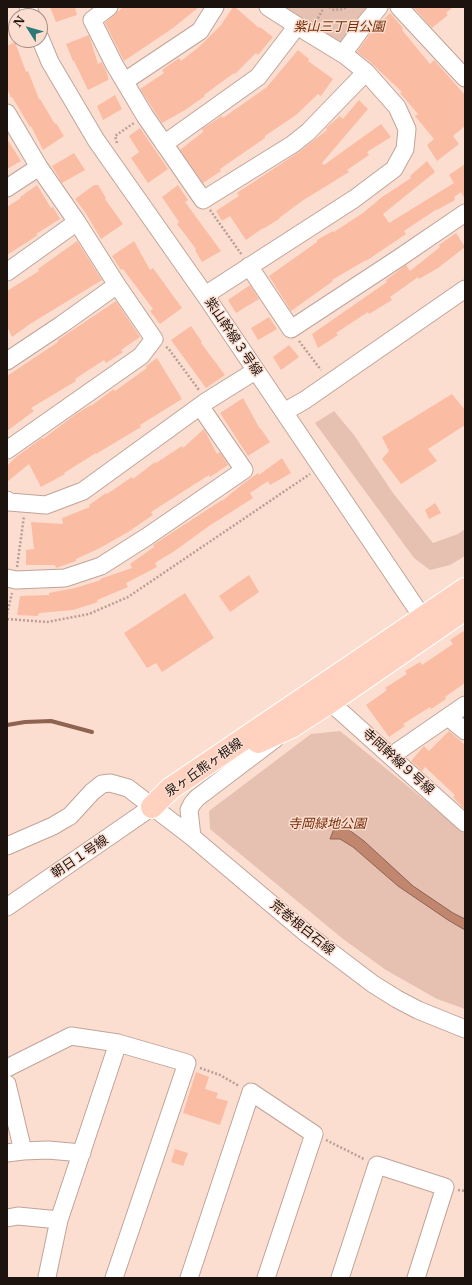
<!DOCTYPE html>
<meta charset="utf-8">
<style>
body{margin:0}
#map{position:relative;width:472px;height:1285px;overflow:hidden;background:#fcded1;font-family:"Libre Baskerville",serif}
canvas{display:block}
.frame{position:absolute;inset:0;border:8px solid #1c120e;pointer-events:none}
.north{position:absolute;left:8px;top:8px;width:40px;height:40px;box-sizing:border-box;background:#fcded1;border:1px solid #a28c83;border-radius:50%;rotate:307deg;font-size:11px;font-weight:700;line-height:16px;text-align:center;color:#1c120e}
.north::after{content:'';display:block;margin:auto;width:14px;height:18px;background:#2e7877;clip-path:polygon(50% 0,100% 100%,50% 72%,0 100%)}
</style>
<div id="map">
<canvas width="472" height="1285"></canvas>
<div class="frame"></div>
<div class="north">N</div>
</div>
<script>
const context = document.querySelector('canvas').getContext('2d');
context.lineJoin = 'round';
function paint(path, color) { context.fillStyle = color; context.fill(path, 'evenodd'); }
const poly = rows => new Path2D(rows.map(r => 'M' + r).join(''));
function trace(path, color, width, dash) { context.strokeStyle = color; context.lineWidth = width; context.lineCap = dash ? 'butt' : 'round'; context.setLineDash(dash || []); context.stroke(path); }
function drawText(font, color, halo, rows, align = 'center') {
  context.font = font + ' "Libre Baskerville","Noto Sans JP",serif'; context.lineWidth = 3; context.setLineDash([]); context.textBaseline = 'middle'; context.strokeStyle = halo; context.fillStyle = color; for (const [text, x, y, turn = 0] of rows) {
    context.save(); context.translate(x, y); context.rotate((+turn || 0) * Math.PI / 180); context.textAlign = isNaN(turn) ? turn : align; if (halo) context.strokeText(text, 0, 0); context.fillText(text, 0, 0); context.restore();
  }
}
paint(poly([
 [282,7,380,7,343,54],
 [334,411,354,435,393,493,433,543,458,534,465,529,465,556,450,565,430,570,414,558,315,423],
 [340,731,465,833,465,1009,437,999,386,970,343,939,210,829,209,811,311,734]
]), '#e6c0b1');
const water = poly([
 [337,821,364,841,413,886,453,913,465,919,465,930,448,920,398,886,353,847,340,839,330,839,337,821]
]);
paint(water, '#c0866e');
trace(water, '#8f6351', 1);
trace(poly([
 [7,725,25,722,51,721,92,732]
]), '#8f6351', 4);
paint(poly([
 [50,7,75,7,77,15,56,22],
 [123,7,199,7,173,28,124,61,105,23],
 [233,7,235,7,259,28,260,27,273,37,258,55,256,53,235,74,234,73,204,95,205,96,185,110,162,123,140,89,164,73,162,70,179,58,181,61,199,47,221,25],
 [413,7,453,7,446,13,448,15,432,28],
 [390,13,403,28,402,30,430,64,434,60,465,95,465,126,453,136,459,144,437,161,427,145,434,139,415,116,418,114,400,93,402,92,369,61,357,52,372,31],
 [89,35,98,64,102,62,108,76,108,80,88,90,74,61,73,61,66,44],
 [15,42,26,72,28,71,39,99,40,99,55,124,56,123,64,136,43,150,31,126,30,127,12,97,11,98,7,88,7,46],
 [298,50,309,59,308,61,333,79,321,96,318,94,296,115,265,136,265,138,220,169,221,171,203,183,180,150,203,132,202,129,222,116,223,118,267,87],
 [115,95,122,109,103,120,97,106],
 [359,100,368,109,322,163,324,165,381,124,391,137,367,152,369,155,347,170,349,172,302,201,279,218,279,219,263,229,263,228,246,240,230,216,222,221,216,211,239,196,237,193,255,181,299,152,327,130,326,128,340,116,343,119],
 [140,128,168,169,148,183,131,158,139,152,129,136],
 [7,139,21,161,7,169],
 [74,153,85,170,62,183,52,166],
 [427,161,435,172,383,214,389,223,454,183,449,175,465,164,465,199,461,192,454,197,455,200,437,210,437,209,404,231,406,234,366,261,366,260,332,280,333,281,291,311,269,276,317,242,317,240,333,231,334,232,363,213,382,197,411,178,410,176],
 [37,185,51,208,53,207,60,219,36,234,38,235,7,255,7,207,21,198,20,197],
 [94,185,98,185,106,198,105,199,123,224,101,239,85,212,75,199],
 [178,185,188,200,185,202,221,251,202,262,195,250,196,249,177,224,179,222,162,197],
 [456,233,465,247,438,268,419,279,418,277,390,297,392,300,369,314,368,312,336,333,338,335,318,348,312,334,387,282,386,280,406,265,410,271,440,247,439,245],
 [77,241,102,280,30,324,12,337,7,326,7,291,39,271,38,269],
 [134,241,150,270,153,268,182,308,160,324,150,311,153,309,123,269,121,270,112,256],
 [250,285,259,299,236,313,228,300],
 [116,301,140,337,121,350,123,352,106,363,104,360,75,379,76,381,31,408,34,411,7,431,7,376,58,342,58,340],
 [269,317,277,329,258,340,251,328],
 [191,326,202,342,201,343,225,375,206,388,171,340],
 [289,345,299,357,281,370,273,357],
 [157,358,182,399,140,425,141,427,96,454,96,453,64,473,65,474,41,487,29,464,7,482,7,466,16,457,42,438,43,439,76,414,91,405,91,406,114,389,115,391,147,368,146,366],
 [452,394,465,410,465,425,428,449,437,461,401,484,382,459,389,451,382,437],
 [243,398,260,429,261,429,270,442,248,456,220,413],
 [204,429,217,454,220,452,228,465,210,477,209,475,151,512,153,515,128,532,100,548,76,559,76,561,56,568,55,565,26,565,26,550,34,549,31,522,63,524,62,518,90,507,89,505,106,493,107,494,132,477,133,479,155,462,156,463,182,446,183,448],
 [282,458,291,473,270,485,268,481,250,493,253,498,209,526,176,550,155,563,157,567,126,583,128,587,97,600,98,602,73,610,39,613,38,616,17,615,20,596,49,595,49,593,75,588,101,580,100,579,132,568,130,564,154,547,153,545,222,500,222,501,244,483,258,473,259,475],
 [435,503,441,513,429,519,425,510],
 [249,575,259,592,230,612,219,596],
 [185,593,214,638,162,672,156,663,147,668,124,633],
 [465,630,465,683,445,697,446,699,431,709,430,707,403,724,405,726,389,737,366,705,387,690,385,688,407,674,405,671,420,662,422,665,453,644,450,640],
 [449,731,465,745,465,810,453,797,455,795,425,767,422,771,411,761,424,746,429,751],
 [196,1072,209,1077,205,1089,218,1093,216,1098,228,1101,220,1125,183,1113],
 [175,1149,188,1153,183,1166,171,1162]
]), '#fabca3');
const minor = poly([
 [28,7,31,16],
 [109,7,92,20,114,64,145,116,203,200,293,144,308,132,366,72],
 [399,7,465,78],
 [40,38,50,62,96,140,207,298,429,627],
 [343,54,364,25,379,7],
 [125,81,200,31,215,7],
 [7,113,39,167,77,222,117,285,154,339,141,356,7,450],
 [164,144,258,77,297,26],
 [7,188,39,167],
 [249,266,291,329,399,258,465,213],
 [7,272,77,222],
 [207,298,213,290,354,199,394,169,405,149,407,129,397,107,366,72,346,56,310,34,268,7],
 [7,361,61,325,117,285],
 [284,412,305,400,465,289],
 [7,500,9,502,46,505,83,491,207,401,255,371],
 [7,578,16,580,65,578,101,566,148,536,244,470,200,406],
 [330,702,465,823],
 [448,717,465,731],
 [391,756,465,705],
 [192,837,189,810,192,804,197,798,275,739],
 [7,846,53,826,63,820,70,816,92,792,102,784,110,783,128,788,192,837,307,934,373,984,397,999,418,1010,465,1029],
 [7,907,152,807],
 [7,1068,71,1036,118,1043,187,1063,114,1278],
 [7,1084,23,1151],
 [7,1153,23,1151,48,1150,82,1153],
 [7,1218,18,1216,59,1220],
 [47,1277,59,1220,118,1043],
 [189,1278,251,1092,314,1134,266,1278],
 [340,1278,377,1165,445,1187,416,1278]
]);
const major = poly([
 [258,742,291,727,330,702,465,609],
 [152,807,170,789,465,589]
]);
trace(minor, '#c0a498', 19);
trace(major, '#fff', 24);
trace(poly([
 [329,7,334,10,344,9,346,7],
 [316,22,324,7],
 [117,143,115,136,134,123],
 [210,210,242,255],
 [299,341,321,370],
 [166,347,168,348,199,390],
 [17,567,24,516],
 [7,614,12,593],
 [7,619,47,622,89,614,128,597,310,474],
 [200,1068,220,1075,239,1086],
 [326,1140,364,1159],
 [458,1190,465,1191]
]), '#b79f95', 2.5, [2, 2]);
trace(minor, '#fff', 17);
trace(major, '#ffd1be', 22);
drawText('italic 13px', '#742e07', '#fcded1', [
 ["紫山三丁目公園",339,27],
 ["寺岡緑地公園",327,824]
]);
drawText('13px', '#1c120e', '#fcded1', [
 ["紫山幹線３号線",233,337,56],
 ["寺岡幹線９号線",398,762,42],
 ["泉ヶ丘熊ヶ根線",204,768,-35],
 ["朝日１号線",80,857,-34],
 ["荒巻根白石線",302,928,39]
]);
</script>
